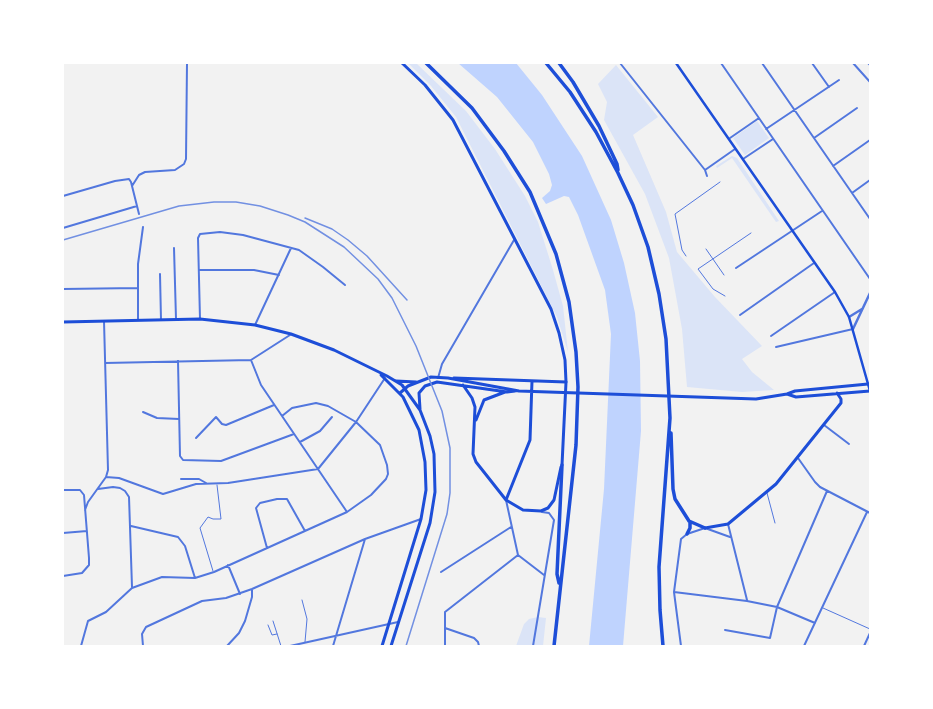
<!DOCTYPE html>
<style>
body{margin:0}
#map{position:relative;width:933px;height:709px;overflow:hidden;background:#f2f2f2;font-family:"Golos Text",sans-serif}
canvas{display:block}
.frame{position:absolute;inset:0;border:64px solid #fff;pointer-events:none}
</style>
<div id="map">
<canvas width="933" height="709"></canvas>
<div class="frame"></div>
</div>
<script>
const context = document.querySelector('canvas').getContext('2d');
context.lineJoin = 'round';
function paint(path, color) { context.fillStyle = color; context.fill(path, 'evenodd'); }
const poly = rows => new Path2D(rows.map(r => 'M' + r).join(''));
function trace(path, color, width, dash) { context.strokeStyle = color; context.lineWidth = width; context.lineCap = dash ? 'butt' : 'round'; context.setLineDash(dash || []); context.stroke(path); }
paint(poly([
 [408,63,416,63,466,111,495,149,525,196,538,222,553,270,563,306,568,352,557,317,456,117,431,86],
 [616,65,658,117,633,135,666,212,677,252,715,297,762,346,742,359,752,372,774,390,742,392,687,387,682,329,669,258,645,194,604,120,607,102,598,84],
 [757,121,769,138,745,155,733,138],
 [732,156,737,158,779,221,776,222,732,158,717,168,716,166],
 [538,617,546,618,543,646,516,646,524,624,529,619]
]), '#dbe4f7');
paint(poly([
 [458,63,516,63,542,95,582,156,611,220,624,263,635,313,640,361,641,431,623,646,589,646,604,489,611,334,605,290,578,215,569,197,564,196,546,204,542,198,550,191,552,185,549,174,533,142,497,97]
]), '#bfd3fe');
trace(poly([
 [706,249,724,275],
 [686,256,682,250,675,214,720,182],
 [725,296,713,289,698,269,751,233],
 [767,493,775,523],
 [213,571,200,528,208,517,213,519,221,519,217,485],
 [302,600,307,619,305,642],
 [823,608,870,629],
 [273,621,281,646],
 [268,625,272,635,277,634]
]), '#5277de', 1);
trace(poly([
 [620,63,705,170,707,176],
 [721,63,870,279],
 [762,63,870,219],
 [812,63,829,87],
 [853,63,870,82],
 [868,63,870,65],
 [766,129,839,80],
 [730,138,759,118],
 [814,138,857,108],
 [743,159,773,139],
 [833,166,870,140],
 [705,170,735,149],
 [132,186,139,175,145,172,175,170,184,164,186,159,187,63],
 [852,193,870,180],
 [63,196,115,181,129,179,131,182,139,214],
 [63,228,137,206],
 [174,248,176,319],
 [736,268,822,211],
 [199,270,254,270,279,275],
 [160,274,161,320],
 [63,289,138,288],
 [740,315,814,263],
 [200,319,198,238,200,234,220,232,243,235,299,250,323,267,345,285],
 [138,320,138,264,143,227],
 [255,325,291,248],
 [771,336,835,292],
 [776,347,853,329],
 [251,360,261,385,347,512],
 [178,361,180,456,183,460,221,461,294,434],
 [105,363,251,360,290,335],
 [438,378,442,364,514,240],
 [143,412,157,418,179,419],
 [824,425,849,444],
 [196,438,216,417,222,424,226,425,274,405],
 [300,442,320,431,332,417],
 [798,458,815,482,820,487,870,513],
 [318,469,356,422,385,378],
 [106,477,119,478,163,494,196,484,228,483,318,469],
 [181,479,199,479,206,483],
 [98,489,113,487,120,488,125,491,129,497,132,587],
 [63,490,80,490,84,495,89,558,89,565,82,573,63,576],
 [506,500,518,555,544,575],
 [85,510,88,502,106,477,108,470,104,321],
 [728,524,747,600],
 [131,526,178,537,185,546,195,578],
 [63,533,87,531],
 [267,548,256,508,260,503,277,499,287,499,305,531],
 [228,565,240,594],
 [441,572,511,527],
 [674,592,747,601,777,607,815,623],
 [445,628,474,638,478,642,479,646],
 [725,630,770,638,777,607,827,491],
 [81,646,88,621,106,612,132,588,162,577,195,578,214,572,347,512,371,495,386,479,388,474,387,465,380,445,356,422,328,406,316,403,292,408,282,416],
 [143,646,142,634,146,627,202,601,226,598,252,589,365,539,421,519],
 [227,646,239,633,245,621,252,597,252,589],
 [290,646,398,622],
 [333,646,365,539],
 [445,646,445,612,518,555],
 [533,646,554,520,549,513,542,512],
 [681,646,674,592,681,539,687,534,705,528,730,537],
 [804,646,867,512],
 [864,646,870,633]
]), '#5277de', 2);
trace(poly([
 [849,317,862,309],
 [853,329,870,293]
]), '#5277de', 2.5);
trace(poly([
 [676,63,835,292,849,317,870,391]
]), '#1d4ed8', 2.5);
trace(poly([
 [63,322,200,319,255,325,291,334,334,350,387,376,402,385,420,410,430,436,434,454,435,492,430,523,391,646],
 [381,375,403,397,419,430,425,462,426,490,421,519,382,646],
 [454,378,566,382],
 [396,381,416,382],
 [463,385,472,398,475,407,473,454,476,462,506,500,523,510,541,511,548,508,554,500,561,467],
 [400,393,408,386,431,377,448,378,519,391,756,399,787,394,795,391,868,384],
 [787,394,796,397,870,391],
 [420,409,419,393,425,386,437,382,507,392,515,391],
 [476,420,484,400,505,392],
 [506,500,530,440,532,381],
 [705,528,728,524,776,484,841,403,841,399,837,393]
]), '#1d4ed8', 3);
trace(poly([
 [402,63,425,85,453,120,551,309,559,333,565,360,566,382,562,465]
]), '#1d4ed8', 3);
trace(poly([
 [426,63,472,108,504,151,530,192,556,254,569,302,576,352,578,387,576,445,554,646],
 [546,63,570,92,596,132,618,173,633,205,648,247,659,294,666,339,670,418,659,567,660,610,663,646],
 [559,63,573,82,599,126,617,164,618,170],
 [671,433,673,489,675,499,689,521,705,528],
 [687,534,690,528,690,522],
 [559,583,557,574,562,465]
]), '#1d4ed8', 3.5);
trace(poly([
 [305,218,332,229,348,240,367,256,407,300],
 [63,240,179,206,214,202,236,202,260,206,288,215,305,222,344,247,378,279,392,298,416,346,442,411,450,448,450,493,447,514,406,646]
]), '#7290e2', 1.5);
</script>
